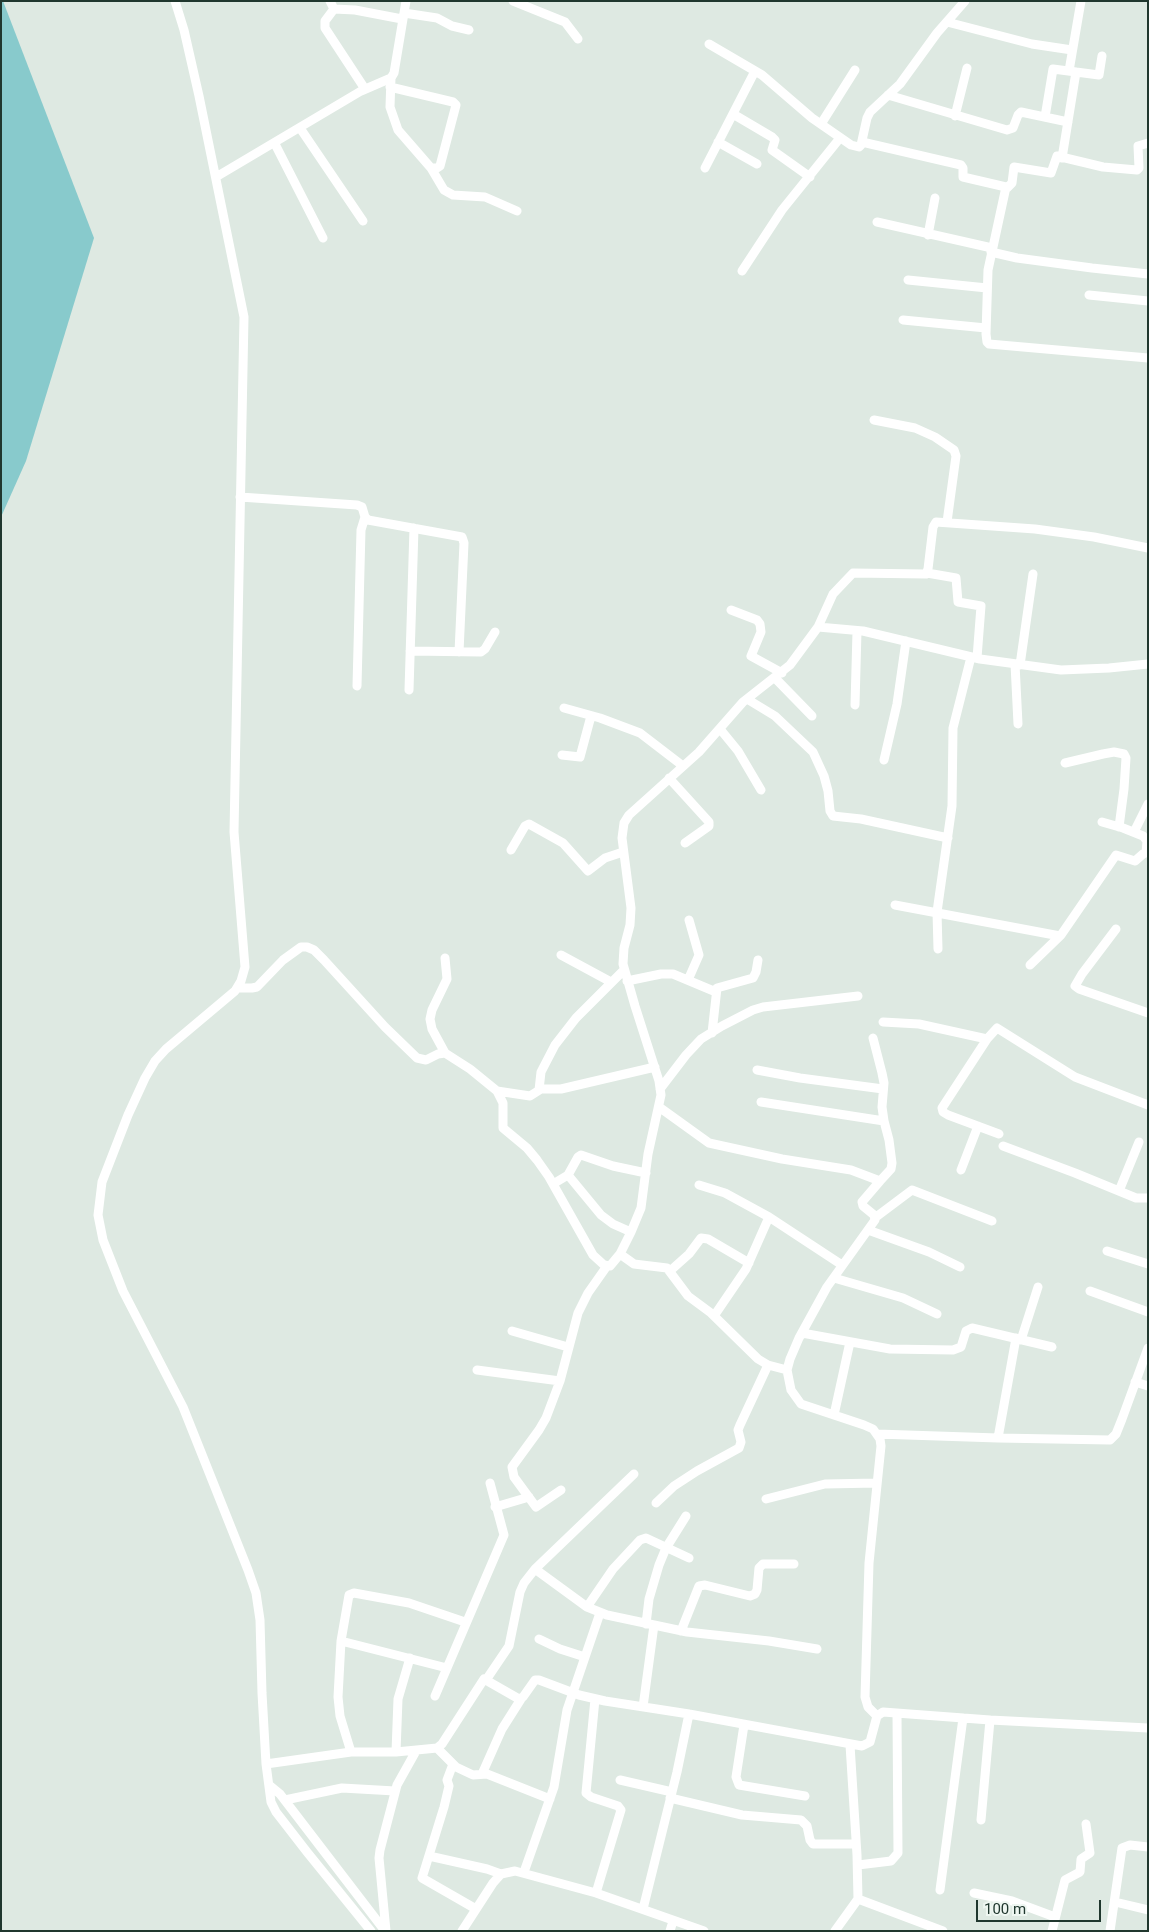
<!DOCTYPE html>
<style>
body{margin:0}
#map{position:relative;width:1149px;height:1932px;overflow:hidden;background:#dee9e2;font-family:Roboto,sans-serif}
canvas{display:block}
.frame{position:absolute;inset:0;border:2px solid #20372e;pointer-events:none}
.scale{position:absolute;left:976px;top:1900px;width:125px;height:22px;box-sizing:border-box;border:2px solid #20372e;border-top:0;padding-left:6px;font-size:15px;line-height:18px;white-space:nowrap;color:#20372e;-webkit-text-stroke:4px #eef6f1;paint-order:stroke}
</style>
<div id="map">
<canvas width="1149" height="1932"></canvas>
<div class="frame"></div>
<div class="scale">100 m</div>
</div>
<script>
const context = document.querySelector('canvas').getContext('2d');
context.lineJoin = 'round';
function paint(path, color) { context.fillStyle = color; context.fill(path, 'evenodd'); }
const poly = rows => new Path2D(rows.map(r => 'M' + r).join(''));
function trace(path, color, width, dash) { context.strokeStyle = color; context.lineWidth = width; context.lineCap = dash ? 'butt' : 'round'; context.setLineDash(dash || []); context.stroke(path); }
paint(poly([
 [1,1,3,1,94,238,26,461,1,517]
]), '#88cacc');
trace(poly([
 [175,1,184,30,199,96,244,317,234,832,245,967,241,981,235,991,166,1049,155,1061,145,1078,128,1115,102,1182,98,1215,103,1240,123,1291,183,1407,248,1570,256,1593,260,1620,262,1693,266,1764,271,1802,276,1812,307,1852,371,1931],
 [330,1,334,9,325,21,325,28,365,89],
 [513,1,565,22,578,39],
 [334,9,355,10,402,19],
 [404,13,437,18,452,26,469,30],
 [947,22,1032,44,1072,50],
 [709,44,762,75,812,118,851,145,859,147,861,145,867,118,870,112,900,84,937,33,965,1],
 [1069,71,1081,1],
 [391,78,390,107,398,130,431,168,444,190,453,195,485,197,517,211],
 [390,87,453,102,456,105,440,166,437,168,431,168],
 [888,95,1007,130,1013,128,1018,115,1021,112,1068,122],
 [733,114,772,137,775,140,772,150,810,177],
 [955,116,967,68],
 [1045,117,1053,69,1099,75,1102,56],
 [821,124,855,70],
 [300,128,363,221],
 [718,142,757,164],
 [862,142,961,165,963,168,963,177,1006,187,988,270,986,334,987,342,989,344,1148,358],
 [275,144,323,238],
 [1062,158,1076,72],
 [705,168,755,71],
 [216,177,361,91,391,78,394,73,406,1],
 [1007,188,1012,183,1014,167,1051,173,1057,156,1103,167,1137,170,1139,168,1138,146,1148,143],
 [877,222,992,248],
 [928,235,935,198],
 [991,252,1017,258,1092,268,1148,274],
 [742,271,782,210,840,138],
 [908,280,987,288],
 [1089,295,1148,301],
 [903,320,986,328],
 [874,420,915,428,935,437,954,450,956,456,947,522],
 [240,497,357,505,362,507,365,517,368,520,462,537,464,543,459,652],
 [927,573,956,578,958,602,981,606,977,658],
 [731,610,757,620,760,624,761,632,751,656,782,673],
 [818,627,833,594,853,573,926,574,928,569,933,527,936,522,1035,529,1094,537,1148,548],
 [410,651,481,652,485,649,495,632],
 [1015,664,1018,724],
 [1020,665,1033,574],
 [775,678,812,716],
 [357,686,361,530,365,517],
 [409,690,414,528],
 [747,699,775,716,813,752,824,776,828,791,830,811,833,816,861,819,948,838],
 [855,705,857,631],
 [564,708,600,718,640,733,683,766],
 [720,729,738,751,761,790],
 [562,755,580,757,591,716],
 [884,760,897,704,906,641],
 [1065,763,1103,754,1114,752,1124,754,1126,758,1124,789,1119,827],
 [669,778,709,822,709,826,685,843],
 [1102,822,1123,828,1143,836,1147,841,1146,853],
 [1134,832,1148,804],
 [511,850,525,826,529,824,563,843,588,871,605,858,623,852],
 [895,905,1060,936],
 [1116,929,1082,974,1075,986,1079,989,1148,1013],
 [938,949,937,912,952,806,953,728,971,657],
 [561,955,611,982],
 [1030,965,1061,935,1116,855,1135,861,1143,854,1148,852],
 [688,980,699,955,689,920],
 [627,981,661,974,673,974,716,992],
 [237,988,252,988,257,987,283,960,301,947,307,947,314,950,324,960,385,1027,417,1058,426,1060,438,1054,445,1053,470,1069,497,1091,503,1103,503,1128,527,1148,537,1160,549,1177,593,1255,604,1265,610,1266,620,1254,631,1232,641,1208,648,1154,661,1095,659,1081,635,1006,623,964,624,948,630,925,631,908,622,838,624,823,629,815,699,752,743,702,790,665,818,627,863,631,980,659,1061,670,1109,668,1148,664],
 [883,1022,919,1024,987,1039],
 [712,1033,717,988,753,978,756,972,758,960],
 [445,1053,432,1029,430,1019,432,1010,447,979,445,958],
 [757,1070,800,1078,883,1089],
 [660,1089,686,1055,701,1039,722,1026,753,1010,763,1007,858,996],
 [539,1090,541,1072,555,1045,576,1018,624,970],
 [497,1091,530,1096,541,1089,561,1089,655,1067],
 [761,1102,884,1121],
 [659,1107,709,1143,782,1159,851,1170,880,1181,891,1169,892,1163,889,1140,884,1121,882,1107,884,1083,882,1073,873,1038],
 [999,1134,948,1115,943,1112,942,1108,987,1039,997,1028,1075,1077,1148,1105],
 [1003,1146,1075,1173,1136,1198,1148,1198],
 [961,1170,978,1126],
 [568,1175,601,1215,613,1224,631,1232],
 [553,1184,568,1175,578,1157,581,1155,613,1166,646,1173],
 [699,1185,725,1193,769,1217,842,1265],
 [1119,1191,1139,1142],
 [876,1217,912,1190,992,1221],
 [868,1230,929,1252,960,1267],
 [1107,1251,1148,1264],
 [620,1254,634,1264,667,1268,688,1296,711,1313,758,1359,768,1365,787,1370],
 [670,1271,689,1254,701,1238,708,1239,749,1263],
 [834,1278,903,1298,937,1314],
 [1090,1291,1148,1312],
 [714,1316,746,1269,769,1217],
 [512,1331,568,1347],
 [802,1333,890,1349,953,1350,961,1347,966,1331,972,1328,1052,1347],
 [1021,1340,1038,1287],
 [477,1370,560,1381],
 [1135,1382,1148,1386],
 [834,1415,850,1342],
 [877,1434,998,1438,1110,1440,1116,1434,1122,1419,1148,1348],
 [998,1438,1016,1338],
 [561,1490,536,1507,514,1477,512,1467,539,1430,546,1418,560,1381,578,1313,588,1293,607,1266],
 [766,1499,825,1484,877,1483],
 [656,1503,674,1486,697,1471,739,1448,741,1442,738,1430,740,1425,768,1365],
 [495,1507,529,1497],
 [535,1569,634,1474],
 [587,1607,613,1569,640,1540,646,1538,689,1558],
 [646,1624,649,1599,659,1565,666,1548,686,1516],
 [681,1631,699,1586,705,1585,750,1596,755,1594,757,1590,759,1568,763,1564,794,1564],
 [539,1639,560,1649,585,1657],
 [341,1641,447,1668],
 [486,1680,509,1646,520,1592,524,1583,535,1569,587,1607,607,1615,687,1632,769,1641,817,1649],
 [435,1696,504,1535,490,1483],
 [595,1699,586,1793,591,1797,618,1806,621,1810,596,1893],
 [643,1707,654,1625],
 [877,1716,868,1707,865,1697,869,1563,881,1446,880,1439,873,1429,864,1425,801,1404,791,1390,787,1370,790,1359,799,1338,827,1287,875,1220,874,1215,863,1206,862,1202,880,1181],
 [744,1725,736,1777,739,1785,805,1796],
 [437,1748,456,1767,473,1775,487,1774,550,1799],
 [351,1752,340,1716,338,1697,341,1641,349,1595,354,1593,409,1603,465,1622],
 [396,1752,398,1699,410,1658],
 [266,1764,351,1752,396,1752,437,1748,442,1744,484,1679,519,1699,523,1697,535,1680,539,1680,579,1695,605,1701,689,1714,862,1746,870,1742,877,1716,883,1712,990,1720,1148,1728],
 [453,1764,447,1780,449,1786,444,1807,422,1878,476,1909],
 [482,1774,502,1729,521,1699],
 [620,1780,672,1792],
 [269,1785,280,1794,385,1931],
 [670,1798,742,1815,801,1820,807,1826,810,1840,813,1844,856,1844],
 [285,1800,342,1788,395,1791],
 [981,1820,990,1720],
 [429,1856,487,1869,501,1874],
 [858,1865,891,1861,898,1853,897,1714],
 [524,1872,554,1787,567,1710,600,1613],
 [940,1890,963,1718],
 [974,1893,1012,1901,1055,1917],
 [858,1899,943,1931],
 [1115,1902,1148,1910],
 [643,1909,677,1772,689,1714],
 [386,1931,379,1858,380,1850,397,1785,416,1751],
 [462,1931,493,1883,501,1874,515,1871,596,1893,704,1931],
 [670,1931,673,1921],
 [835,1931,858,1899,857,1855,850,1745],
 [1052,1931,1065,1880,1080,1872,1081,1859,1090,1853,1086,1824],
 [1110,1931,1122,1848,1130,1845,1148,1847]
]), '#fff', 9);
</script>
